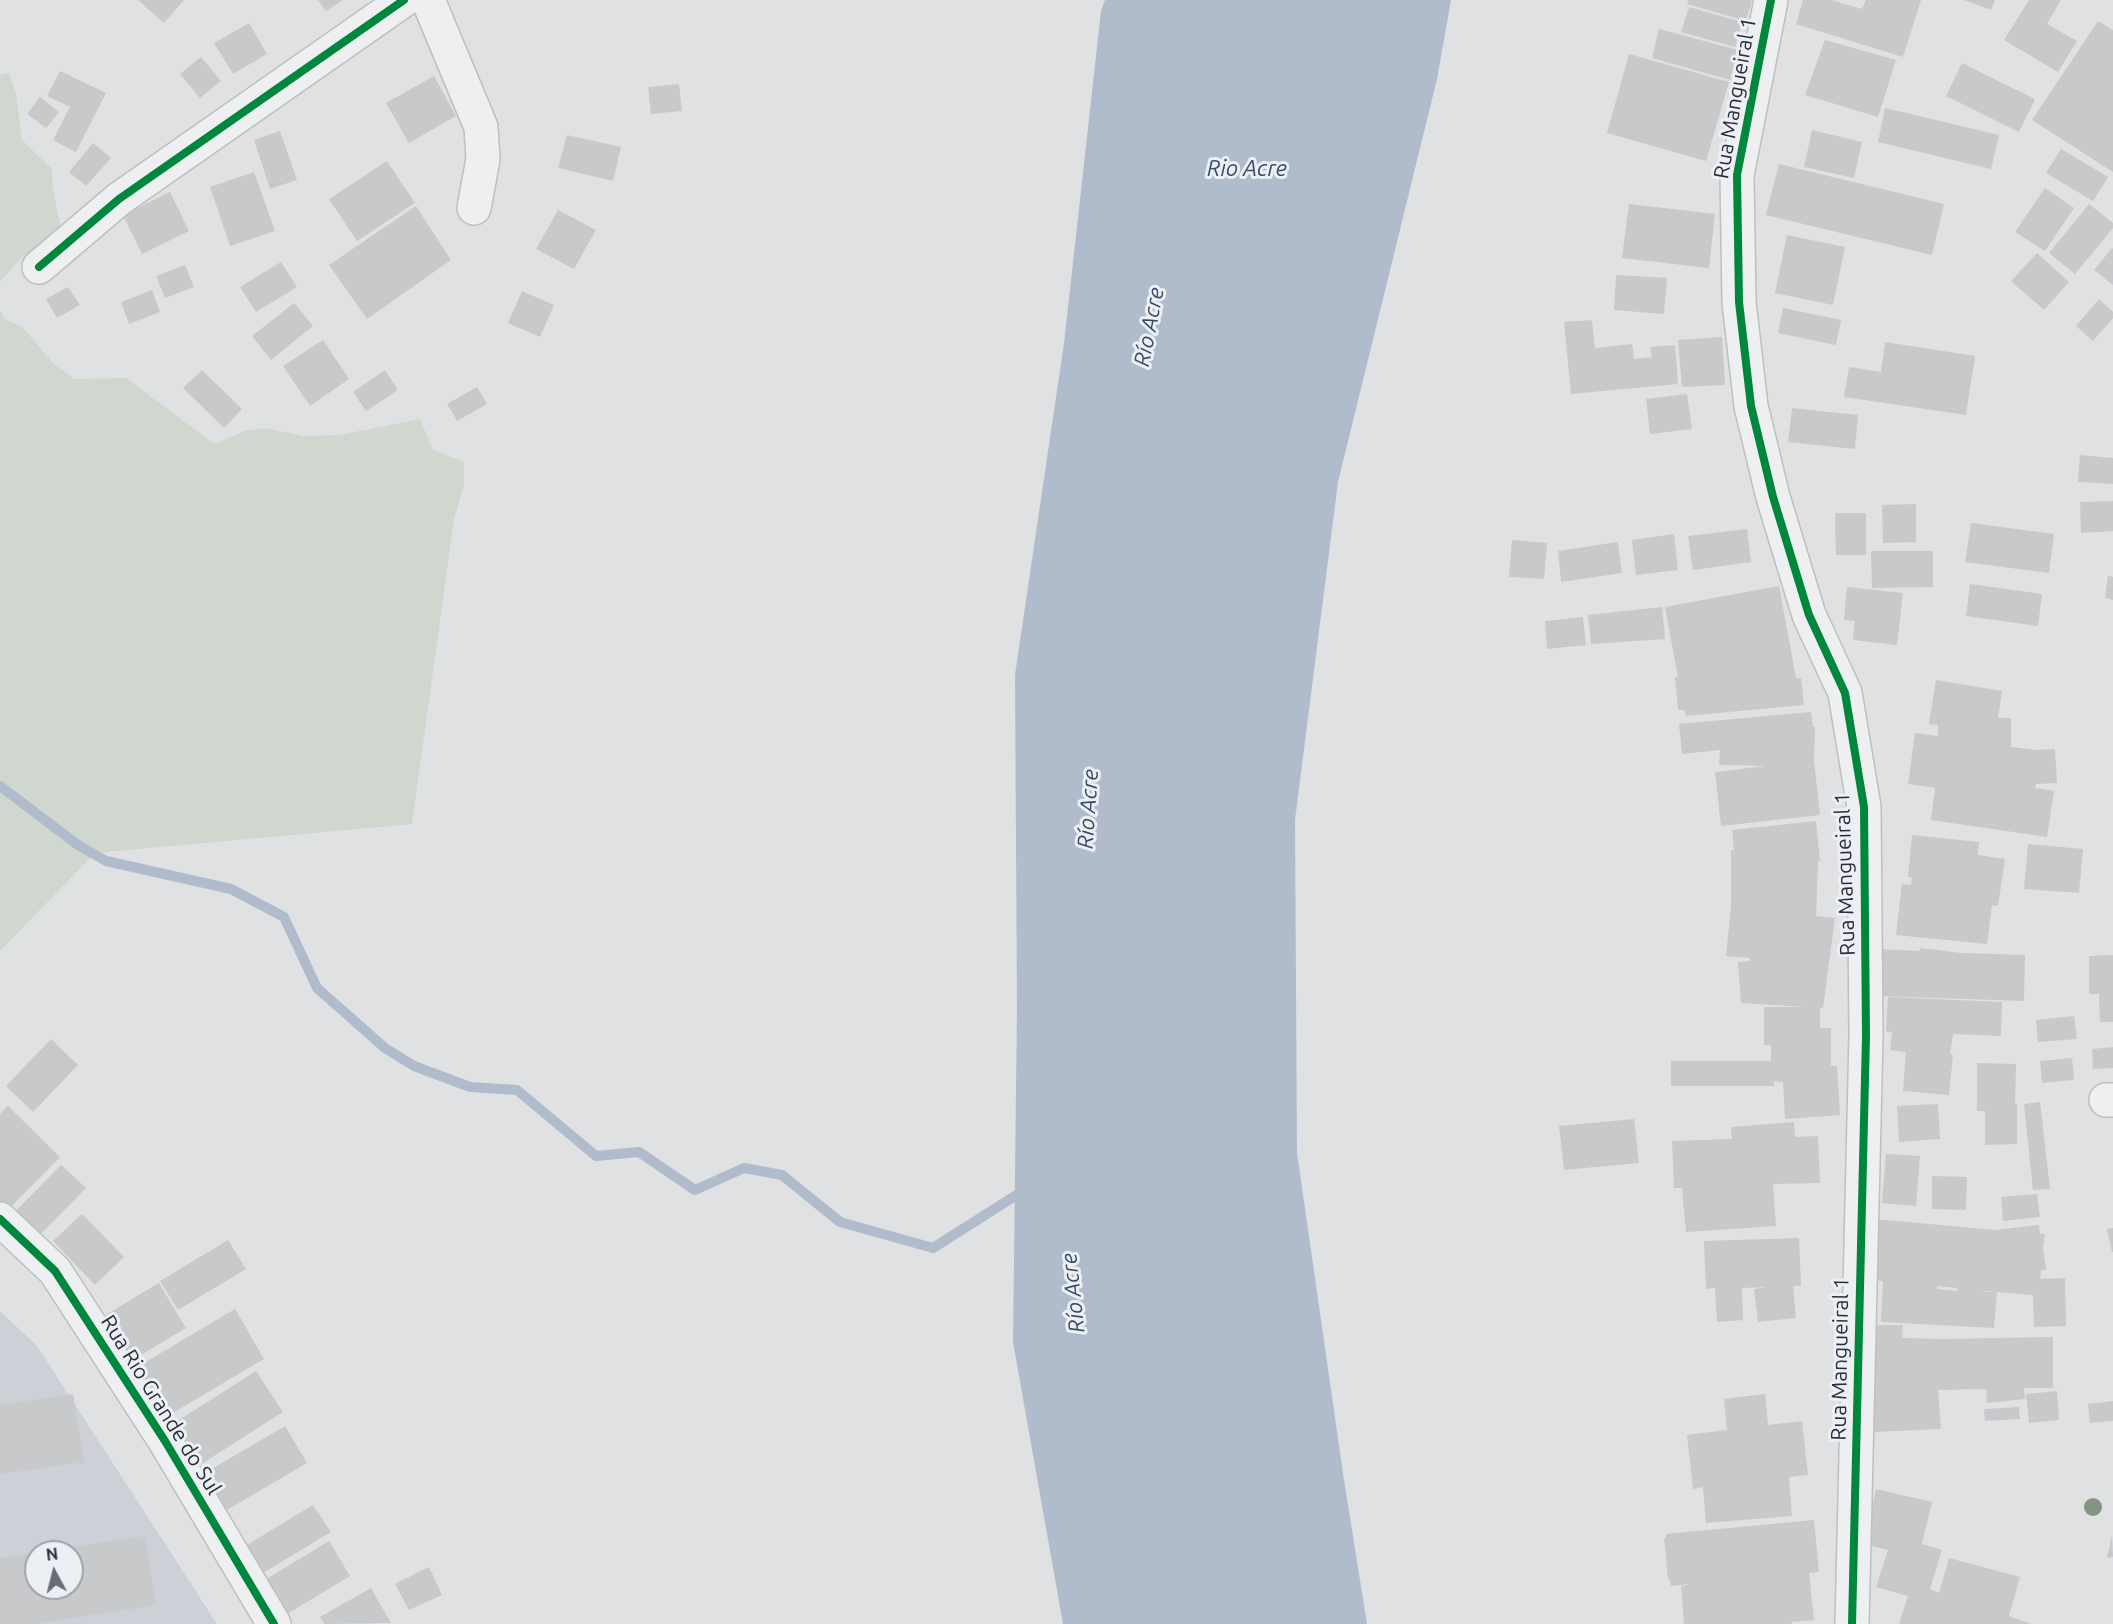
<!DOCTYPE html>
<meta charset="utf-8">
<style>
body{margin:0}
#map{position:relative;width:2113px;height:1624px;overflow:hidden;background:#dfe1e3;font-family:Ubuntu,sans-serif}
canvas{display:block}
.north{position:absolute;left:24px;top:1540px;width:60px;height:60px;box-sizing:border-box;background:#eceff3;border:2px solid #9ea2a9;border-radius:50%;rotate:353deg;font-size:16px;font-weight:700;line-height:24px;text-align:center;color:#282e3a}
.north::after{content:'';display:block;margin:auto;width:21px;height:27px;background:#686d75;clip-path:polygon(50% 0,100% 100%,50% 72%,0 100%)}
</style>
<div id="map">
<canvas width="2113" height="1624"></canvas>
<div class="north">N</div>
</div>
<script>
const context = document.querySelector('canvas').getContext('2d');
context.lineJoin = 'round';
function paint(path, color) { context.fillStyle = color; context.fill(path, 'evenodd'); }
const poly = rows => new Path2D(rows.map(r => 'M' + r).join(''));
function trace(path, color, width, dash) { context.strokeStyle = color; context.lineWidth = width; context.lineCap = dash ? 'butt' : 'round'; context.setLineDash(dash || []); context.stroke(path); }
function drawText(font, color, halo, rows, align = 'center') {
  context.font = font + ' Ubuntu,sans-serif'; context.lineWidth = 6; context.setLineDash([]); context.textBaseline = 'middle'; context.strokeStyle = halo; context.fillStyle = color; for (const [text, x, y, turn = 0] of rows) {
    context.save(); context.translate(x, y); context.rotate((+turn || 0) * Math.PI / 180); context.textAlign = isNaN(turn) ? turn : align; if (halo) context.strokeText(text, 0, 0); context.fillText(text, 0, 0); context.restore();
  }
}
paint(poly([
 [0,1311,37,1346,217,1624,0,1624],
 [36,1552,72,1552,72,1588,36,1588]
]), '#cdd0d6');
paint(poly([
 [9,73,16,94,22,140,52,169,53,190,61,230,21,258,0,282,0,75],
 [0,310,5,319,23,328,54,364,74,379,126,378,214,444,245,431,265,428,303,436,339,435,420,419,433,450,464,462,464,485,454,519,412,824,95,853,0,951]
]), '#cfd7cf');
paint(poly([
 [1105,0,1451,0,1437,79,1338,482,1295,820,1297,1153,1344,1480,1367,1624,1063,1624,1013,1342,1017,1008,1015,675,1064,343,1101,11]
]), '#b0bccb');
trace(poly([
 [0,786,78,845,106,861,231,889,284,917,317,988,385,1048,414,1066,470,1087,517,1090,596,1156,639,1152,695,1190,744,1168,782,1175,840,1222,933,1248,1026,1189]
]), '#b0bccb', 10);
paint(poly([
 [138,0,184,0,164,23],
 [318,0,343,0,326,11],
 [1688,0,1752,0,1746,21,1687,4],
 [1803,0,1831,0,1862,9,1866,0,1921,0,1903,57,1796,24],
 [1964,0,1995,0,1991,10],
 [2029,0,2061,0,2047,24,2077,41,2058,72,2004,40],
 [1689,7,1742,22,1735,47,1681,32],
 [2098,21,2113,30,2113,172,2032,120],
 [249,23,267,54,233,74,214,43],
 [1659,29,1738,50,1730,80,1652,58],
 [1825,40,1896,60,1878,117,1805,95],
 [1629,54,1729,82,1706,161,1607,133],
 [201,57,221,81,200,98,180,74],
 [1962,63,2035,99,2019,132,1946,96],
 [60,71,106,93,76,152,53,140,70,107,47,96],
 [434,76,456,116,409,143,386,103],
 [679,84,682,111,651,114,648,87],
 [40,97,59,112,46,128,27,114],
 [1885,108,1999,135,1991,169,1878,142],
 [1812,130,1862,142,1854,178,1804,167],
 [280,131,297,180,270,189,254,140],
 [567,135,621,147,613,181,558,168],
 [93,143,111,158,86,186,69,172],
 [2061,149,2108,177,2093,201,2046,173],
 [387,161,415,203,357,241,329,199],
 [1779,164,1944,204,1932,255,1766,215],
 [254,172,275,231,230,246,210,187],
 [2045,188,2074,208,2045,251,2015,232],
 [170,192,189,231,142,254,123,215],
 [1629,204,1715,214,1709,268,1622,258],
 [2089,204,2113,223,2113,228,2075,274,2049,253],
 [416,206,451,260,367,319,329,265],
 [558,210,596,230,574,269,536,249],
 [1787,235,1845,247,1833,305,1775,293],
 [2112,248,2113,249,2113,285,2094,270],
 [2037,253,2069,282,2044,310,2011,281],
 [281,262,297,287,256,312,240,287],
 [185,265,194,287,165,298,156,276],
 [1616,275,1667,278,1664,314,1614,310],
 [68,287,80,305,57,318,46,299],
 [152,290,160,312,129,324,121,302],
 [522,291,554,305,540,337,508,323],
 [2099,299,2113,312,2113,318,2093,341,2076,326],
 [294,303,313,326,271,360,252,336],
 [1783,308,1841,320,1836,345,1778,333],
 [1592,320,1595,348,1632,344,1634,359,1652,357,1650,347,1675,345,1678,384,1571,394,1564,322],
 [1722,337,1725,385,1682,387,1678,340],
 [323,340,349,379,310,406,283,366],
 [1885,342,1975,356,1966,415,1844,397,1849,367,1881,372],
 [202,370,242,409,224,428,183,388],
 [385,370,398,390,366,411,353,392],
 [477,387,487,404,457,421,447,404],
 [1687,394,1692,429,1650,434,1646,399],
 [1792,408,1858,415,1855,449,1788,442],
 [2080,455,2113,458,2113,484,2078,482],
 [2113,501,2113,531,2081,533,2080,502],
 [1916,504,1916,542,1883,543,1882,505],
 [1835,513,1866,513,1866,555,1836,555],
 [1971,523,2054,534,2049,573,1965,562],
 [1747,529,1751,562,1693,570,1688,536],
 [1674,534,1678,570,1636,575,1632,540],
 [1512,540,1547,543,1544,579,1509,577],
 [1618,542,1622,573,1561,582,1558,551],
 [1871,551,1933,551,1933,587,1872,588],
 [2108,576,2113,577,2113,600,2105,598],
 [1970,584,2042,594,2038,626,1966,616],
 [1779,586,1796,678,1801,678,1804,705,1686,716,1684,710,1678,710,1675,677,1678,677,1665,607],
 [1847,587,1903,593,1897,645,1853,640,1855,621,1844,620],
 [1662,607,1665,639,1591,644,1588,615],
 [1583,617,1586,645,1547,649,1545,621],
 [1936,680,2002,691,1998,718,2011,718,2011,747,2036,750,2055,749,2057,783,2036,784,2035,788,2054,791,2047,837,1931,820,1935,788,1908,784,1915,733,1938,736,1938,725,1929,724],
 [1811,712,1813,727,1815,727,1814,761,1820,815,1721,826,1715,772,1766,766,1719,765,1720,750,1682,754,1679,724],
 [1816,821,1820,861,1818,861,1816,916,1835,918,1823,1008,1820,1008,1820,1028,1831,1028,1831,1066,1837,1066,1840,1115,1785,1119,1783,1082,1774,1081,1774,1086,1671,1086,1671,1061,1771,1061,1771,1045,1764,1045,1764,1007,1807,1007,1741,1003,1738,962,1750,961,1750,958,1726,956,1731,908,1731,850,1734,850,1732,830],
 [1912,835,1979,842,1978,855,2005,859,1998,906,1992,905,1987,944,1896,935,1902,884,1911,885,1912,877,1908,877],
 [2028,844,2083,849,2079,893,2024,889],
 [1920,948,1962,953,2025,955,2024,1001,1876,996,1878,949,1920,951],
 [2113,955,2113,1022,2100,1022,2099,994,2089,994,2089,956],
 [1888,997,2002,1002,2001,1036,1953,1034,1950,1054,1953,1055,1949,1095,1903,1091,1906,1052,1890,1050,1892,1032,1886,1031],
 [2074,1016,2077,1039,2038,1042,2036,1020],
 [51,1039,78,1065,33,1112,6,1086],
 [2113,1047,2113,1068,2093,1069,2092,1049],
 [2072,1058,2074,1080,2042,1083,2040,1061],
 [1977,1063,2016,1064,2015,1104,2017,1104,2017,1144,1985,1145,1985,1111,1977,1111],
 [2040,1102,2050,1189,2033,1190,2024,1104],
 [1938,1104,1940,1139,1899,1142,1897,1106],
 [8,1106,60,1157,0,1218,0,1114],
 [1634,1119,1639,1163,1564,1170,1559,1126],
 [1794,1122,1795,1137,1818,1136,1820,1183,1773,1184,1776,1226,1686,1232,1682,1188,1674,1188,1672,1141,1732,1139,1731,1127],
 [1886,1154,1920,1156,1916,1206,1882,1203],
 [61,1165,86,1188,31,1244,7,1220],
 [1932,1176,1967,1177,1966,1210,1932,1209],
 [2037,1194,2040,1217,2003,1221,2001,1197],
 [82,1214,124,1257,95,1285,53,1241],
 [1875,1219,1995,1230,2039,1225,2040,1234,2045,1234,2043,1248,2046,1270,2041,1270,2040,1279,2065,1278,2066,1326,2034,1327,2033,1295,1983,1291,1983,1292,1997,1292,1994,1328,1881,1322,1883,1281,1869,1280],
 [1937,1286,1957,1288,1957,1291,1937,1289],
 [2113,1228,2113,1252,2112,1252,2107,1229],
 [1799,1238,1801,1286,1793,1286,1796,1318,1758,1322,1754,1289,1767,1287,1742,1288,1743,1320,1717,1322,1715,1288,1706,1289,1704,1241],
 [228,1240,246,1269,178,1310,160,1281],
 [159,1283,186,1328,124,1365,97,1320],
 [235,1309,264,1359,161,1420,132,1370],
 [1876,1325,1903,1325,1902,1338,1943,1339,2053,1337,2053,1388,2024,1388,2025,1399,1987,1403,1986,1389,1938,1390,1941,1429,1873,1432,1865,1341,1876,1340],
 [256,1371,283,1412,195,1468,168,1427],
 [2057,1391,2059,1420,2029,1423,2026,1394],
 [73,1394,84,1462,0,1474,0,1405],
 [1765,1394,1768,1425,1802,1421,1808,1475,1789,1477,1792,1516,1706,1523,1703,1487,1693,1489,1687,1435,1727,1430,1724,1399],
 [2113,1401,2113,1421,2090,1423,2088,1404],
 [2019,1407,2020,1419,1985,1421,1984,1409],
 [285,1426,307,1463,220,1514,198,1477],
 [1876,1489,1932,1502,1922,1544,1942,1550,1930,1589,1939,1593,1949,1558,2020,1577,2009,1616,2032,1624,1899,1624,1908,1596,1876,1587,1888,1550,1864,1544],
 [313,1505,331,1532,263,1573,247,1545],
 [1814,1520,1819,1572,1809,1573,1814,1620,1791,1622,1792,1624,1684,1624,1681,1586,1691,1584,1671,1586,1670,1580,1668,1579,1664,1538,1666,1538,1666,1534],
 [2112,1534,2113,1557,2107,1558],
 [145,1536,156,1605,35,1624,0,1624,0,1558,36,1553,36,1588,72,1588,72,1552,48,1551],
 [329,1541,350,1576,279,1619,258,1584],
 [429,1567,442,1595,409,1610,395,1584],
 [371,1588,391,1623,324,1624,320,1617]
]), '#c7c9cb');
const street = poly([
 [428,0,481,127,483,159,474,208],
 [1771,0,1737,175,1739,302,1751,406,1773,497,1809,615,1845,693,1864,807,1866,1036,1852,1624],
 [39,267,119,199,404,0],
 [2106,1100,2113,1100],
 [0,1219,55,1271,165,1441,274,1624]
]);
trace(street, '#bdbfc1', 36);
trace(street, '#eeeff0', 33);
trace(poly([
 [1771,0,1737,175,1739,302,1751,406,1773,497,1809,615,1845,693,1864,807,1866,1036,1852,1624],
 [39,267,119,199,404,0],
 [0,1219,55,1271,165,1441,274,1624]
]), '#00873e', 8);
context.fillStyle = '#859384';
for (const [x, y] of [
 [2093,1507]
]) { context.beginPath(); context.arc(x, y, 9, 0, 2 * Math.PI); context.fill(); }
drawText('21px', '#282e3a', '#eceff3', [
 ["Rua Mangueiral 1",1735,98,-80],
 ["Rua Mangueiral 1",1845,874,-92],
 ["Rua Mangueiral 1",1840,1359,-89],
 ["Rua Rio Grande do Sul",161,1405,58]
]);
drawText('italic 22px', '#384b68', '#eceff3', [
 ["Rio Acre",1247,169],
 ["Río Acre",1149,327,-79],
 ["Río Acre",1088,809,-86],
 ["Río Acre",1073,1293,-96]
]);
</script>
